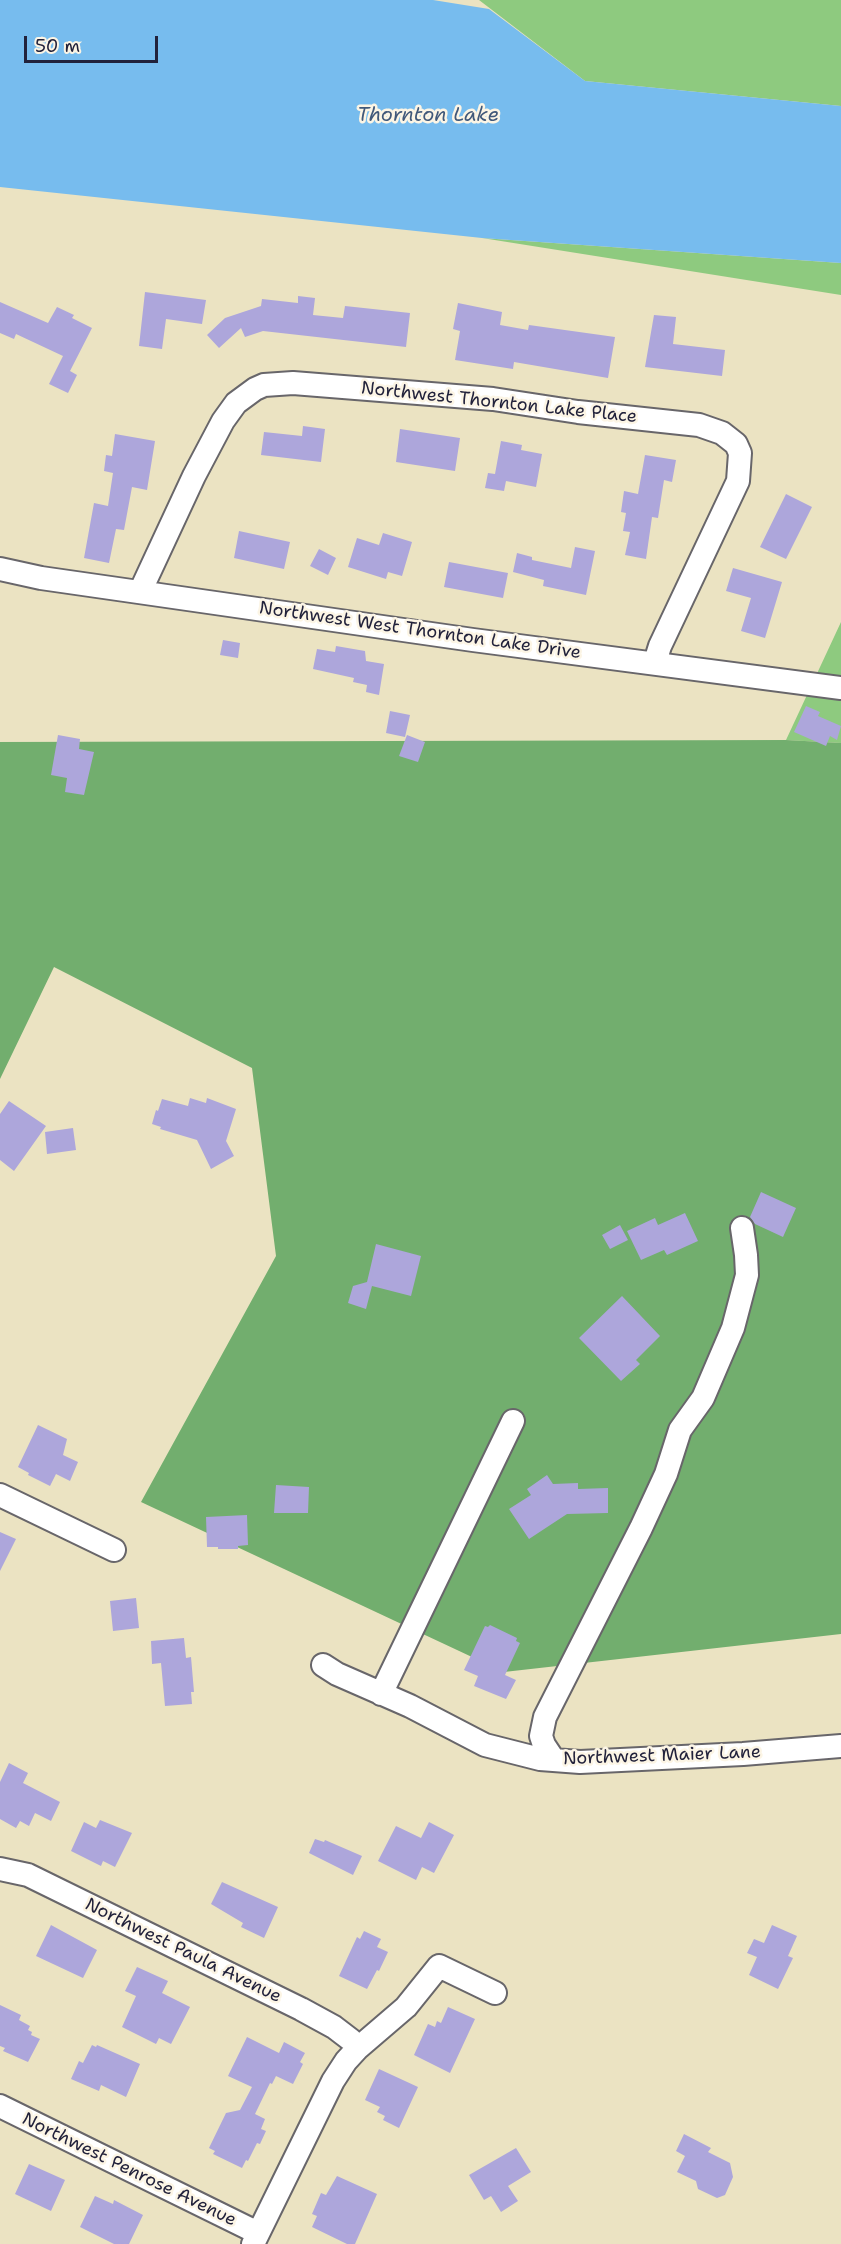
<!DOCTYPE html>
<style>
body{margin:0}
#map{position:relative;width:841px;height:2244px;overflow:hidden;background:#ebe3c2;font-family:"Shantell Sans",sans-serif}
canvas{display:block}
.scale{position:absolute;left:24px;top:36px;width:134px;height:27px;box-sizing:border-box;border:3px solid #22223b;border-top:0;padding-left:8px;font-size:18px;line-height:21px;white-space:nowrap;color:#22223b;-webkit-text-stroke:4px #fcf5e5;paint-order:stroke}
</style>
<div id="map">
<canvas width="841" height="2244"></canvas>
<div class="scale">50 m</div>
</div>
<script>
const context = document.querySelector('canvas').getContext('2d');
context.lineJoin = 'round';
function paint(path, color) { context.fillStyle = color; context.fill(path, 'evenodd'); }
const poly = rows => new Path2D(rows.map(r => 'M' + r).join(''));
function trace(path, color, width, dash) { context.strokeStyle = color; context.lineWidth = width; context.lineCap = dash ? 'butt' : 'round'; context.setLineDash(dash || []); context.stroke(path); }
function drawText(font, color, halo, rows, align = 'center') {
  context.font = font + ' "Shantell Sans",sans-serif'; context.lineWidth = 5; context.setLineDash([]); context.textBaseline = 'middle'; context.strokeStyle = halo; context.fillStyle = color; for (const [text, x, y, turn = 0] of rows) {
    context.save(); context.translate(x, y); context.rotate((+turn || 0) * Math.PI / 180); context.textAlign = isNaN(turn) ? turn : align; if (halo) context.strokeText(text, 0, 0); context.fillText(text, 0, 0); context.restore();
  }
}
paint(poly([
 [479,0,841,0,841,106,585,81],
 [482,238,841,263,841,295],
 [841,622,841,743,786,740]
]), '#8eca7f');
paint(poly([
 [786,740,841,743,841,1634,504,1672,141,1502,276,1256,252,1068,54,967,0,1079,0,742]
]), '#72ae6e');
paint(poly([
 [0,0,433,0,489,9,585,81,841,106,841,263,482,238,0,187]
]), '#77bcee');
paint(poly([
 [145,292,206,300,202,324,166,319,162,349,139,346],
 [298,296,315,298,313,315,343,318,345,306,410,313,406,347,263,331,245,337,241,328,219,348,207,335,225,318,261,306,262,299,298,303],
 [0,302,48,323,57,307,74,315,72,318,92,328,70,371,77,375,68,393,49,384,63,356,16,334,14,339,0,333],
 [458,303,502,312,500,325,528,330,529,325,615,337,608,378,514,362,513,369,455,360,460,331,453,329],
 [654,315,676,317,673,344,725,350,722,376,645,367],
 [303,426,325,429,321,462,261,455,264,432,302,436],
 [400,429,460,438,455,471,396,462],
 [115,434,155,441,147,490,132,487,124,530,116,529,109,563,84,558,94,503,108,506,113,473,104,471,106,455,112,456],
 [501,441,522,445,521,450,542,454,536,487,506,481,504,491,485,488,488,473,495,474],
 [645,455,676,460,672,482,664,480,658,518,652,517,646,559,625,555,630,532,623,531,626,513,621,512,624,491,638,494],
 [786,494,812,507,786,559,760,547],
 [239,531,290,542,284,569,234,558],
 [383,533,412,542,402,576,388,572,386,579,348,567,357,538,379,545],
 [575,547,595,551,586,595,543,586,544,580,513,572,517,553,532,557,532,560,571,568],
 [319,549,336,558,328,575,310,566],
 [449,562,508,573,503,598,444,587],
 [733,568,782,582,765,638,741,631,751,598,726,591],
 [223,640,240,643,238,658,220,655],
 [336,646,365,651,366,661,384,664,379,695,366,692,367,685,353,682,354,678,313,669,317,649,335,652],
 [806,706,820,712,818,716,841,726,837,740,830,736,826,746,794,732],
 [390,711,410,715,405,737,386,733],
 [58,735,80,739,79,749,94,752,84,795,65,792,67,778,51,775],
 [407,735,425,742,418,762,399,756],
 [190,1098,206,1103,207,1098,236,1109,226,1141,234,1156,211,1169,197,1140,160,1129,161,1127,152,1124,156,1110,158,1111,162,1099,188,1106],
 [9,1101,46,1126,14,1171,0,1160,0,1114],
 [73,1128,76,1150,47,1154,45,1132],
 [761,1192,796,1208,783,1237,755,1224,750,1217],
 [685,1213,698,1241,667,1255,664,1250,641,1260,627,1231,655,1218,658,1225],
 [620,1225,628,1240,610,1249,602,1235],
 [376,1244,421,1256,411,1296,372,1286,366,1309,348,1303,353,1286,367,1282],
 [622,1296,660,1336,636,1360,640,1364,621,1381,579,1338],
 [38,1425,67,1439,63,1455,78,1462,70,1481,56,1474,50,1486,28,1475,29,1473,18,1467],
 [547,1475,553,1484,578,1483,578,1489,608,1488,608,1513,567,1514,529,1539,509,1509,531,1495,527,1489],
 [276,1485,309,1487,308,1513,274,1513],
 [247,1515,248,1545,238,1546,238,1549,218,1549,218,1547,207,1547,206,1517],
 [0,1532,16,1539,0,1571],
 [136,1598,139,1628,113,1631,110,1601],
 [490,1625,517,1638,516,1641,520,1643,505,1675,516,1680,506,1699,474,1686,478,1676,464,1670,485,1626,488,1627],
 [184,1638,186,1658,191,1657,194,1692,191,1692,192,1704,165,1706,161,1663,152,1664,151,1641],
 [9,1763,28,1773,23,1783,60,1802,51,1821,35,1813,29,1826,20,1821,16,1828,0,1819,0,1782],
 [100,1820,132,1833,115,1867,103,1861,101,1866,71,1851,84,1822,96,1828],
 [429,1822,454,1835,434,1873,422,1867,416,1880,378,1861,396,1826,421,1838],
 [315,1839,324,1842,325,1840,362,1856,353,1875,309,1853],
 [222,1882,278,1907,264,1938,241,1927,243,1923,211,1904],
 [51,1925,97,1950,83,1978,36,1956],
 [772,1925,797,1936,788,1956,793,1958,778,1989,749,1975,757,1957,747,1953,754,1939,764,1943],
 [364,1931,381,1939,377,1947,388,1952,379,1971,377,1970,367,1989,339,1976,357,1937,360,1939],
 [137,1967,168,1981,162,1993,190,2007,171,2044,159,2038,156,2044,122,2027,136,1996,125,1991],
 [0,2005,21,2015,19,2020,30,2026,28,2030,32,2032,31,2035,40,2039,28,2062,3,2051,5,2048,0,2046],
 [448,2007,475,2019,450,2073,414,2055,428,2024,435,2027,437,2021,441,2023],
 [247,2037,279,2053,284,2042,305,2053,300,2062,303,2064,293,2084,276,2076,272,2084,270,2083,255,2114,265,2119,261,2129,266,2131,260,2144,257,2143,248,2161,246,2160,242,2168,213,2154,215,2151,209,2148,226,2113,240,2110,252,2087,228,2076],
 [92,2045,96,2047,97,2045,140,2064,126,2097,101,2085,99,2091,71,2079,79,2061,83,2063],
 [379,2069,418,2087,399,2128,383,2120,385,2116,377,2112,380,2107,365,2100],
 [684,2134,711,2148,708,2152,730,2163,733,2177,725,2195,717,2198,698,2189,696,2181,677,2172,685,2156,676,2151],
 [516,2148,531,2172,508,2186,518,2201,501,2212,491,2196,484,2200,469,2175],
 [29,2164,65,2180,51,2211,15,2194],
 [337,2176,377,2194,355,2244,347,2244,312,2227,317,2216,312,2214,321,2193,326,2195],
 [95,2196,113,2204,114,2200,143,2215,129,2244,114,2244,80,2227]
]), '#ada6db');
const minor = poly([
 [0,569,41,578,473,640,841,688],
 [140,592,194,476,223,421,236,403,255,389,264,385,293,383,493,399,578,412,699,425,722,433,736,444,740,453,738,481,660,646,655,662],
 [0,1495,114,1550],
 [323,1665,337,1674,410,1706,485,1745,540,1759,580,1762,743,1754,841,1746],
 [381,1694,513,1421],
 [554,1760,544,1745,541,1736,545,1717,641,1528,666,1474,680,1430,703,1398,733,1328,747,1275,746,1255,742,1228],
 [0,1869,28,1875,301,2009,334,2027,351,2040,357,2049],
 [0,2106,258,2233],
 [253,2244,333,2081,346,2061,357,2049,406,2007,439,1966,495,1993]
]);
trace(minor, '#68666a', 26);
trace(minor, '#fff', 22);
drawText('18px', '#22223b', '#fcf5e5', [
 ["Northwest Thornton Lake Place",499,403,6],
 ["Northwest West Thornton Lake Drive",420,631,8],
 ["Northwest Maier Lane",662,1756,-2],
 ["Northwest Paula Avenue",183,1951,26],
 ["Northwest Penrose Avenue",129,2170,26]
]);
drawText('italic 20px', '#40587a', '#fcf5e5', [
 ["Thornton Lake",428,116]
]);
</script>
